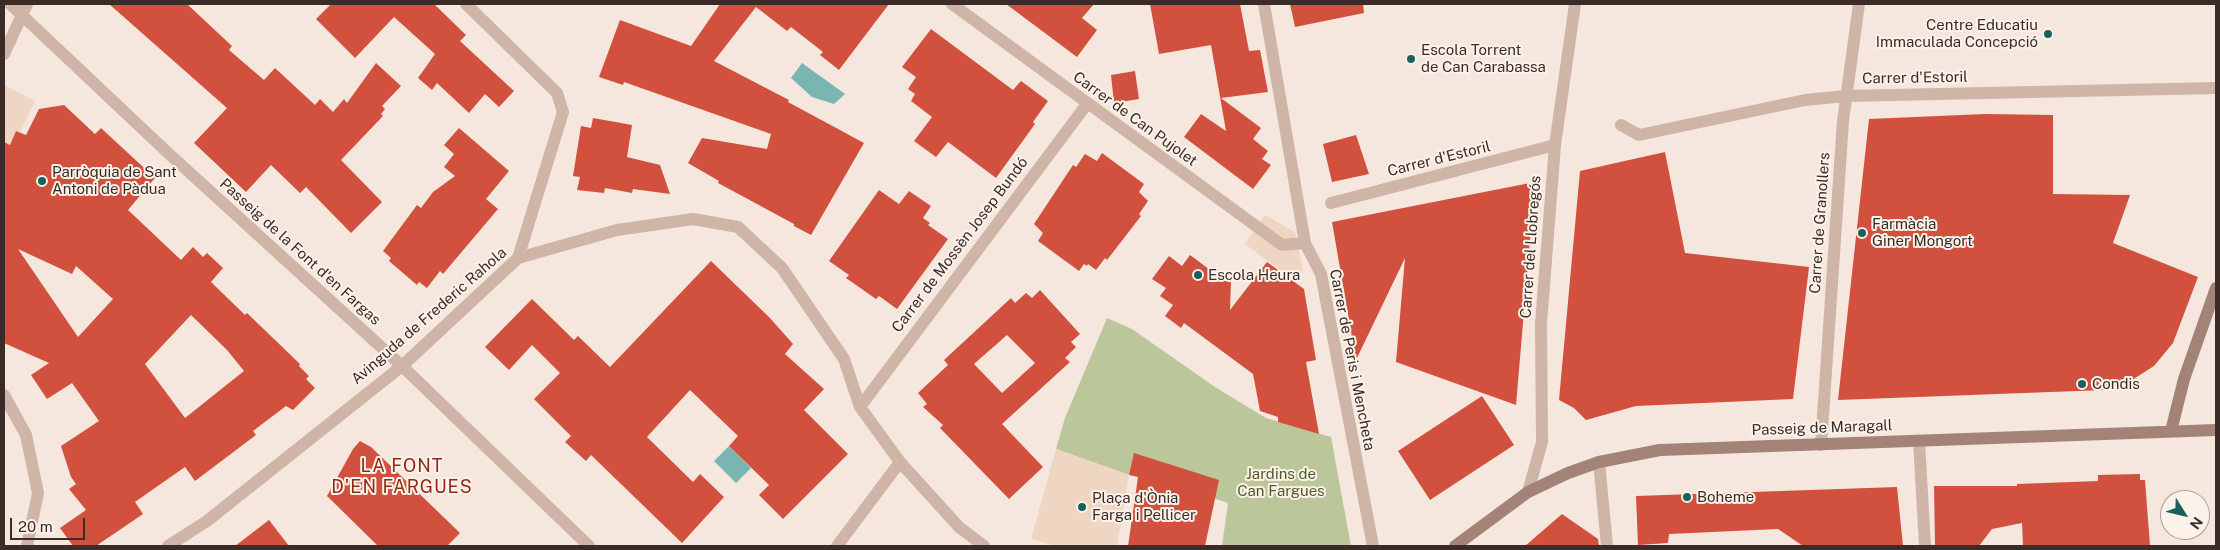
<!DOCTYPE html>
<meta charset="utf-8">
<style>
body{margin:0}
#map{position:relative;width:2220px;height:550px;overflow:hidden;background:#f5e7dd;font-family:"Public Sans",sans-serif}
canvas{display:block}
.frame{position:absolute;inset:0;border:5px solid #3b2c28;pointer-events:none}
.north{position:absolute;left:2160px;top:490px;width:50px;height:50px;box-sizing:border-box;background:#fcf2ea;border:1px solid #afa39c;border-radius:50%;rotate:126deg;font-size:14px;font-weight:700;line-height:20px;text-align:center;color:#3b2c28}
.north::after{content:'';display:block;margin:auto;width:18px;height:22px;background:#19615d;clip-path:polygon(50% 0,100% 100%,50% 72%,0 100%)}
.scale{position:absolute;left:10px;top:518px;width:75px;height:22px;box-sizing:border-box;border:2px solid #3b2c28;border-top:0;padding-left:6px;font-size:15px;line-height:18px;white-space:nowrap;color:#3b2c28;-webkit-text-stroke:4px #fcf2ea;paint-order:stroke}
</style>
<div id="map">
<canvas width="2220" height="550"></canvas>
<div class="frame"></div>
<div class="north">N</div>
<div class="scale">20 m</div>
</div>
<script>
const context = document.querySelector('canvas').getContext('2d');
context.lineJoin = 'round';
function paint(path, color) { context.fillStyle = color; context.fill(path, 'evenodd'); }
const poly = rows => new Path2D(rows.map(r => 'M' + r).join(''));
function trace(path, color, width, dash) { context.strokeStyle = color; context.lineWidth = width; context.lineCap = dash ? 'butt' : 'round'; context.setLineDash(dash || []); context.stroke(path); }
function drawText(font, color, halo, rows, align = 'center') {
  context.font = font + ' "Public Sans",sans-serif'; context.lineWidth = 4; context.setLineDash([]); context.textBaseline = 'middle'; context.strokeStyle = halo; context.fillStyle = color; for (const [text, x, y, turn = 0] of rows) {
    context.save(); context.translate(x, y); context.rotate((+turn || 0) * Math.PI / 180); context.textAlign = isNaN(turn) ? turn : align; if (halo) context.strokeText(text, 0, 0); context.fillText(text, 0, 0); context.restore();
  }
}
paint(poly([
 [1107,318,1132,329,1215,387,1266,418,1331,437,1351,546,1222,546,1228,503,1130,471,1129,475,1056,449,1065,418]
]), '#bcc69b');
paint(poly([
 [4,85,35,101,20,133,16,131,10,145,4,142],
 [1265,215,1295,232,1303,270,1295,281,1245,244],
 [1056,449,1129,475,1117,546,1056,546,1031,539]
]), '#eed6c2');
paint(poly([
 [802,63,845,94,834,104,812,97,791,78],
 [729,446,751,468,736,483,714,461]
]), '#79b5b1');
paint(poly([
 [109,4,187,4,232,46,229,50,264,80,275,68,315,105,320,99,333,112,344,99,347,103,376,63,401,86,382,106,385,109,381,114,383,116,341,160,382,202,351,233,306,187,300,193,271,165,246,192,194,143,227,108],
 [331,4,434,4,466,35,460,41,514,91,499,107,485,94,469,113,437,83,432,90,418,78,435,54,394,17,355,58,316,19],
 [720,4,889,4,839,70,820,55,823,52,791,27,787,31,756,7,714,61,789,100,788,102,864,143,811,235,794,226,794,224,718,183,719,181,688,163,702,138,767,149,771,134,624,82,623,85,599,77,620,20,691,46],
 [1006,4,1094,4,1082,18,1097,30,1077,57],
 [1150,4,1240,4,1249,51,1260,50,1268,92,1221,98,1261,128,1253,139,1268,151,1262,159,1271,165,1253,189,1184,137,1201,114,1226,131,1211,45,1159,54],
 [1290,4,1363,4,1364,13,1295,27],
 [931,29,1013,90,1021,81,1048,101,1033,122,1035,124,996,178,948,142,936,157,914,141,932,117,911,101,915,94,908,89,916,77,902,67],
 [1135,71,1139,99,1114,103,1111,75],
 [64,105,95,134,101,128,155,178,128,210,181,260,193,247,203,257,207,253,223,268,211,282,245,315,247,313,300,364,299,366,309,376,306,379,315,388,293,410,286,406,253,431,256,435,195,481,185,467,135,502,143,514,96,546,73,546,60,528,86,510,69,489,76,484,71,477,61,446,99,421,72,383,47,399,31,375,49,363,4,343,4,142,10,145,16,131,26,135,39,109],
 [18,249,72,274,76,266,113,299,78,337],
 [191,315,227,350,244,371,185,418,145,364],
 [1985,114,2053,115,2053,194,2130,195,2113,243,2198,277,2173,343,2154,366,2132,380,2104,390,1838,400,1869,119],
 [593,118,632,125,627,157,660,165,670,194,633,189,632,193,605,188,604,193,577,190,580,177,573,176,581,126,591,128],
 [459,128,509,171,486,199,498,209,443,274,440,271,427,288,419,282,417,285,389,261,391,258,383,251,417,205,421,208,433,192,455,176,444,167,454,154,444,145],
 [1356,135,1369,174,1332,182,1323,144],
 [1665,152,1685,253,1809,267,1793,399,1636,406,1586,420,1574,408,1559,400,1580,171],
 [1102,153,1144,184,1139,192,1148,201,1139,214,1141,216,1107,260,1105,258,1096,270,1088,264,1087,266,1084,264,1079,271,1038,241,1043,233,1034,224,1073,165,1076,167,1085,154,1097,161],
 [1535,182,1516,405,1396,362,1405,258,1356,360,1332,222],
 [879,190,899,204,909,191,931,206,923,218,930,223,928,225,948,239,897,309,879,296,876,299,846,278,849,275,829,261],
 [1190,255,1225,281,1231,279,1230,310,1267,262,1304,289,1316,360,1306,362,1319,434,1278,422,1278,417,1260,411,1253,374,1184,323,1181,328,1165,316,1173,305,1160,296,1166,288,1152,279,1169,256,1182,266],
 [711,261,770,318,793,344,785,354,824,389,804,410,848,454,783,519,759,495,769,485,729,446,738,436,690,390,647,437,693,482,700,474,724,497,682,543,591,455,586,461,565,442,571,436,534,399,560,373,532,345,509,370,485,347,532,299,574,340,578,336,610,367],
 [1040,290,1080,334,1071,342,1076,347,1065,358,1070,362,1002,424,1043,467,1009,499,940,428,943,425,923,407,927,404,918,393,948,365,944,360,1011,298,1015,303,1026,293,1032,298],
 [1007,335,1035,363,1002,393,974,364],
 [1482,396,1514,445,1430,500,1398,451],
 [360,441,371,447,460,533,447,546,378,546,327,496,353,449],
 [1134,453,1219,480,1205,546,1128,546,1138,477,1129,475],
 [2140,474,2140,480,2145,480,2150,546,2023,546,2022,523,1992,529,1979,546,1935,546,1934,486,2017,486,2017,484,2098,481,2098,475],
 [1897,487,1903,546,1803,546,1778,529,1669,534,1668,543,1638,545,1636,496],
 [1562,514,1598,539,1599,546,1525,546],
 [269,520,289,546,235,546]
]), '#d2513e');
trace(poly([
 [10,4,167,152,402,366,589,546],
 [466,4,557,93,563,112,518,258],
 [952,4,1282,245,1305,243],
 [1264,4,1305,243,1321,274,1373,546],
 [4,54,27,4],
 [1621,125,1639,135,1805,100,1846,96,2216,88],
 [1331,203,1555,145],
 [4,395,26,435,38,493,27,546],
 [860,407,1087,104],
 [1919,441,1925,546],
 [1821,445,1843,121,1859,4],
 [1599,462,1607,546],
 [1528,492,1542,442,1541,324,1555,145,1575,4],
 [168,546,207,521,402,366,518,258,617,230,693,219,738,227,782,268,844,359,860,407,900,462,959,527,984,546],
 [837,546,900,462]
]), '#cfb5a7', 12);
trace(poly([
 [2171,431,2184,379,2216,288],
 [1455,546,1528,492,1568,473,1599,462,1660,450,2216,430]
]), '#a38378', 12);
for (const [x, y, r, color] of [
 [2048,34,5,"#19615d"],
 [1411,59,5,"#19615d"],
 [42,181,5,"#19615d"],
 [1862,233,5,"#19615d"],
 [1198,275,5,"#19615d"],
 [2082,384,5,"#19615d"],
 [1687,497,5,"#19615d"],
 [1082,507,5,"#19615d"]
]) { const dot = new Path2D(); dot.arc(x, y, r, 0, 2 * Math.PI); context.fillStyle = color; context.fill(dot); trace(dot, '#fcf2ea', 2); }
drawText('15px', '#3b2c28', '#fcf2ea', [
 ["Centre Educatiu",2038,25,"right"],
 ["Immaculada Concepció",2038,42,"right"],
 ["Escola Torrent",1421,50],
 ["de Can Carabassa",1421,67],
 ["Parròquia de Sant",52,172],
 ["Antoni de Pàdua",52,189],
 ["Farmàcia",1872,224],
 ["Giner Mongort",1872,241],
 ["Escola Heura",1208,275],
 ["Condis",2092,384],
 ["Boheme",1697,497],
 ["Plaça d'Ònia",1092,498],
 ["Farga i Pellicer",1092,515]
], 'left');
drawText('15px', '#3b2c28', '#fcf2ea', [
 ["Carrer d'Estoril",1915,78,-1],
 ["Carrer de Can Pujolet",1135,119,36],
 ["Carrer d'Estoril",1439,159,-14],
 ["Carrer de Granollers",1820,223,-86],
 ["Carrer de Mossèn Josep Bundó",960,245,-53],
 ["Carrer del Llobregós",1531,247,-86],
 ["Passeig de la Font d'en Fargas",300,252,42],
 ["Avinguda de Frederic Rahola",429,316,-41],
 ["Carrer de Peris i Mencheta",1352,360,79],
 ["Passeig de Maragall",1822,428,-2]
]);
drawText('15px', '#4f5c29', '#fcf2ea', [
 ["Jardins de",1281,474],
 ["Can Fargues",1281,491]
]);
context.letterSpacing = '1px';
drawText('18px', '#922718', '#fcf2ea', [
 ["LA FONT",402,466],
 ["D'EN FARGUES",402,487]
]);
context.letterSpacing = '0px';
</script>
